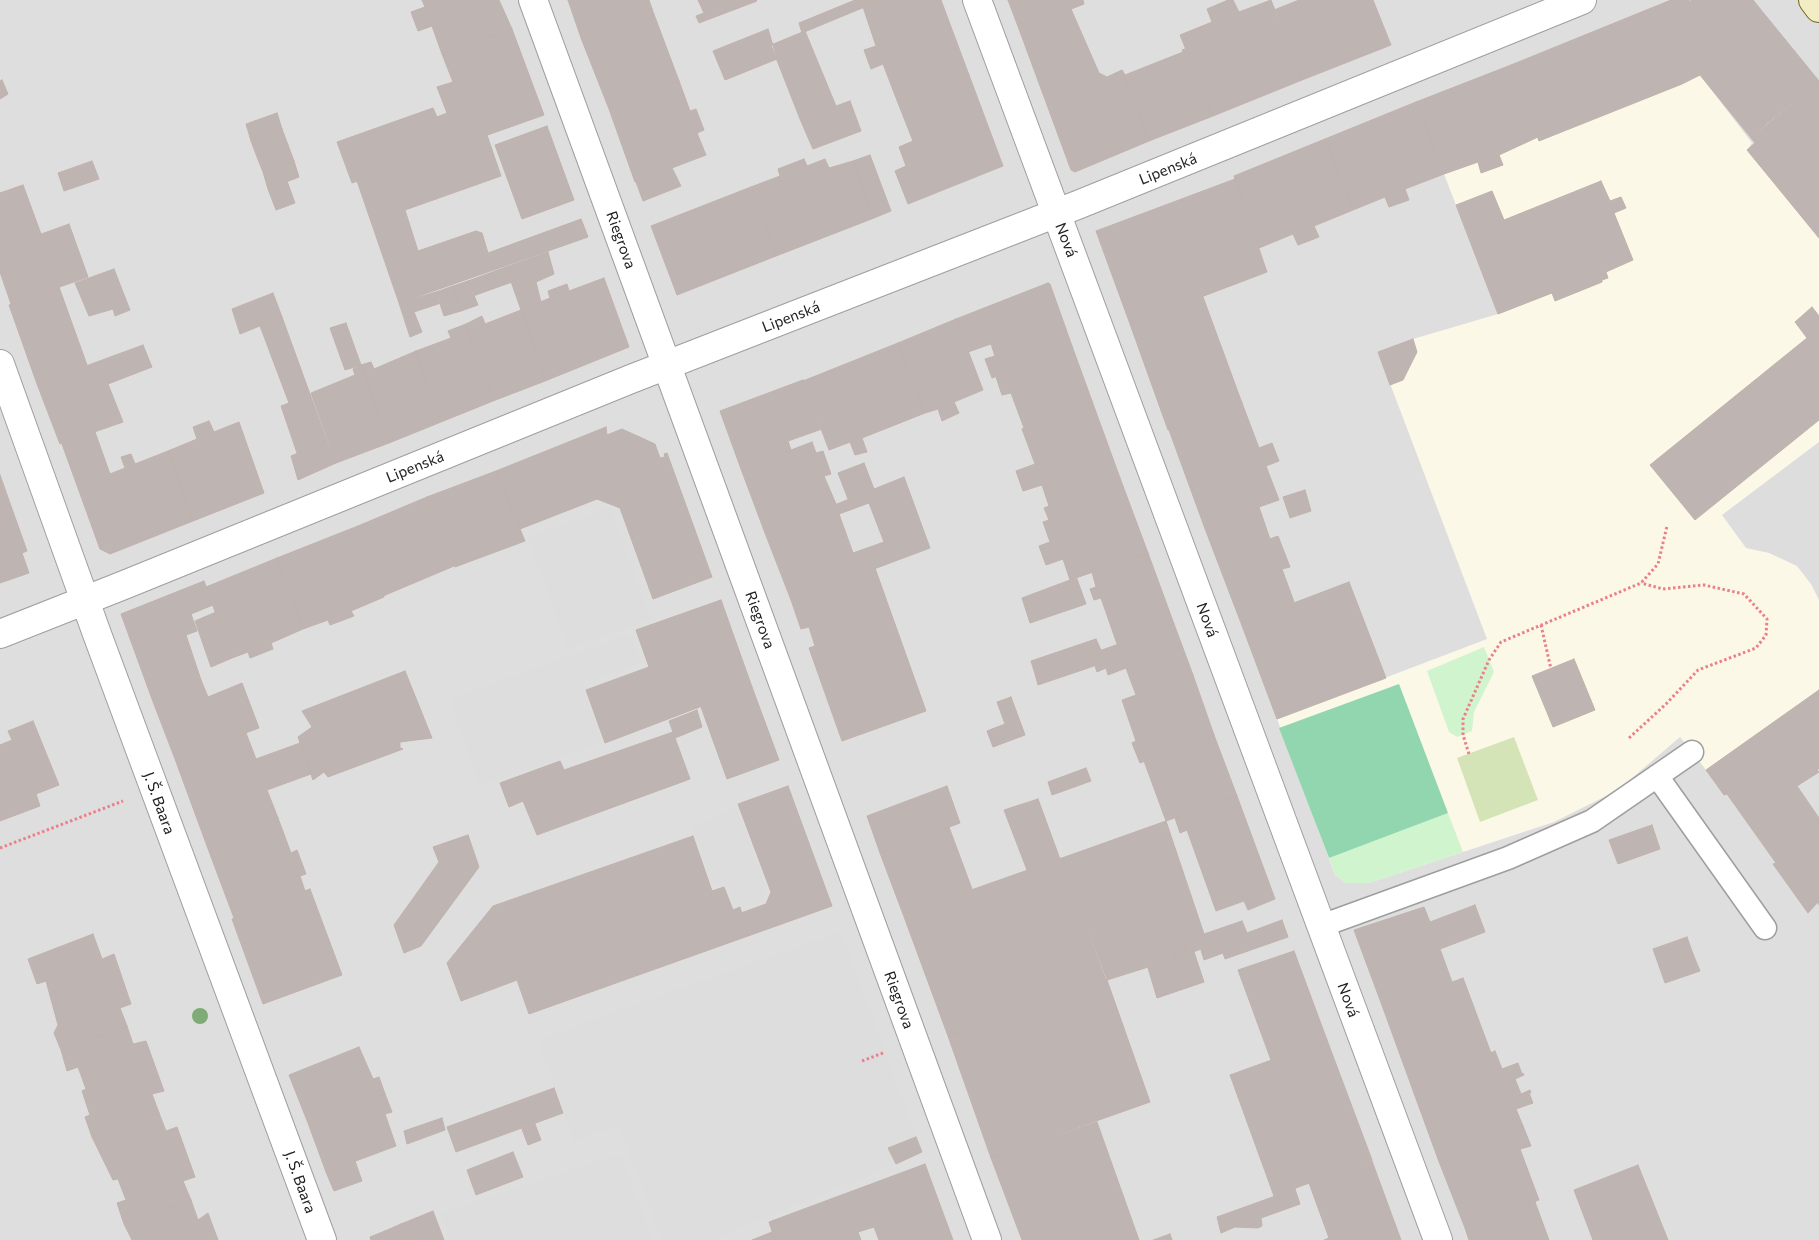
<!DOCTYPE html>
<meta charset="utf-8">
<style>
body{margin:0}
canvas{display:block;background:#f0ede9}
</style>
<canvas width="1819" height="1240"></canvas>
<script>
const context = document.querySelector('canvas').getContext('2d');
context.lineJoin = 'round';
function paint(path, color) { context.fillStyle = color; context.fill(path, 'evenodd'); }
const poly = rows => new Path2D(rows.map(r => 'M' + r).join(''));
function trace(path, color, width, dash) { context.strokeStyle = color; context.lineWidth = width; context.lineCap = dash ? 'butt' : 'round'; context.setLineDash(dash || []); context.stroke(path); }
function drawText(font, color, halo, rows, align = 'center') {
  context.font = font + ' Commissioner,sans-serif'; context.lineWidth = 4; context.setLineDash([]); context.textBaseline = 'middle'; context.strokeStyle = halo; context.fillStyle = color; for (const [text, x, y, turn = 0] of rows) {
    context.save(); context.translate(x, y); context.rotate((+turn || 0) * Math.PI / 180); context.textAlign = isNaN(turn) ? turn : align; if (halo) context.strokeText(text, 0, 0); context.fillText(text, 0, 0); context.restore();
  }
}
paint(poly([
 [0,0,1819,0,1819,1240,0,1240]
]), '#dfdedf');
paint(poly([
 [1700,75,1752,143,1747,150,1819,238,1819,690,1706,770,1680,737,1618,790,1554,822,1369,883,1346,883,1335,875,1277,719,1487,639,1378,352,1413,339,1498,314,1444,174,1478,162,1481,172,1499,155,1538,137,1539,141]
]), '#fcf8e7');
paint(poly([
 [1514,737,1538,800,1480,822,1457,758]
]), '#d5e4b6');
paint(poly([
 [1484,647,1494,672,1474,712,1472,731,1457,737,1449,732,1427,671],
 [1448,813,1463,852,1369,883,1346,883,1335,875,1329,858]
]), '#d0f4cd');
paint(poly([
 [1399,684,1448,813,1329,858,1279,728]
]), '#91d6af');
paint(poly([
 [1819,442,1819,600,1811,584,1797,566,1769,553,1746,548,1722,515],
 [610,508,651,619,568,649,528,537],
 [631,634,642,663,581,684,602,743,480,786,449,699],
 [735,806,767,891,763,900,743,908,740,903,735,905,726,882,714,886,692,828],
 [841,932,916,1137,888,1148,896,1164,712,1240,662,1240,619,1125,574,1141,538,1039],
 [620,1154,653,1240,449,1240,440,1213]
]), '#ddd');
const building = poly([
 [422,0,499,0,512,29,442,54,432,26,418,31,411,12,425,7,422,0],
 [568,0,649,0,652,9,581,38,568,0],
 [698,0,756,0,757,1,699,23,696,16,704,13,698,0],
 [855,0,865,0,867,6,802,33,799,23,855,0],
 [865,0,881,0,867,6,865,0],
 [881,0,941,0,969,75,898,103,883,64,871,69,864,50,876,46,863,7,881,0],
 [1008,0,1083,0,1084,4,1019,29,1008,0],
 [1228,0,1233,0,1239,12,1271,0,1302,80,1213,116,1180,35,1212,22,1207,9,1228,0],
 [1299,0,1373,0,1391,45,1302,80,1274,10,1299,0],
 [1671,0,1689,0,1690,5,1689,22,1692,25,1687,29,1766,124,1751,138,1700,75,1682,84,1539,141,1511,65,1671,0],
 [1691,0,1753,0,1819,81,1766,124,1687,29,1692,25,1689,22,1689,12,1691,0],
 [652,9,679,81,609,109,581,38,652,9],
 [1071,9,1099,73,1107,77,1122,70,1149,141,1075,172,1071,170,1019,29,1071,9],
 [512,29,544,115,352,183,337,142,433,108,437,117,447,113,437,87,453,82,442,54,512,29],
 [768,29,777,59,725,80,713,51,768,29],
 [805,31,836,106,800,119,771,45,805,31],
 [1185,49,1213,116,1149,141,1122,70,1125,75,1183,52,1182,50,1185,49],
 [1511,65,1538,137,1499,155,1503,165,1481,173,1478,162,1444,174,1416,102,1511,65],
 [969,75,1003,166,908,204,895,171,906,166,899,147,913,141,898,103,969,75],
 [2,80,8,94,0,99,0,81,2,80],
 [679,81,690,111,696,109,704,130,697,133,706,155,635,182,609,109,679,81],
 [1819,81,1819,238,1747,150,1755,143,1751,138,1819,81],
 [850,101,861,131,813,149,800,119,850,101],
 [1416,102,1444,174,1405,189,1409,200,1389,207,1385,197,1353,210,1325,139,1416,102],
 [277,113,282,129,251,141,246,124,277,113],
 [547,126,574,200,522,219,495,145,547,126],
 [282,129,288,145,257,157,251,141,282,129],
 [487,135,501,176,405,210,418,251,476,231,482,233,488,253,581,219,588,237,399,303,357,181,487,135],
 [1325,139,1353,210,1314,226,1319,237,1298,245,1293,234,1259,248,1234,176,1325,139],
 [288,145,294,161,263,172,257,157,288,145],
 [870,155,891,211,874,218,853,161,870,155],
 [804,159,807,166,825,159,829,168,853,161,874,218,776,256,751,187,780,176,778,169,804,159],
 [92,161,99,179,64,191,58,173,92,161],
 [294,161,299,177,268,189,263,172,294,161],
 [672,168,681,186,643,201,636,182,672,168],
 [1235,179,1267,272,1130,324,1096,231,1235,179],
 [287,181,295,203,276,210,268,189,287,181],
 [1601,181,1610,201,1621,197,1626,208,1614,213,1633,260,1606,272,1608,278,1602,280,1602,282,1555,301,1552,293,1498,314,1456,205,1492,191,1504,220,1601,181],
 [23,185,41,234,0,249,0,193,23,185],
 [751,187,776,256,677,295,651,226,751,187],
 [69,224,88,277,11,304,0,272,0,249,69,224],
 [548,252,554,274,536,282,541,302,521,310,506,267,548,252],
 [506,267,512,282,473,296,468,281,506,267],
 [114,269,130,310,115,316,113,309,89,316,75,283,114,269],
 [604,278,629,347,545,381,521,310,550,298,548,291,567,284,569,291,604,278],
 [468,281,478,305,461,311,453,286,468,281],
 [1048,283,1050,284,1072,346,992,378,985,359,995,356,991,344,968,352,956,319,1048,283],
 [453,286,461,311,444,316,436,292,453,286],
 [59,287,87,365,37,384,9,305,59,287],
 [436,292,441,303,414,312,422,332,410,337,399,303,436,292],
 [273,293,282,317,240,334,232,309,273,293],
 [1203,297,1242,403,1168,430,1130,324,1203,297],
 [1812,307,1819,316,1819,420,1695,520,1650,465,1807,338,1795,322,1812,307],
 [521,310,545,381,493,401,466,324,482,316,485,324,521,310],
 [282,317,327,441,297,453,281,406,289,403,260,326,282,317],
 [956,319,983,390,954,402,959,413,942,421,938,409,925,413,898,343,956,319],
 [346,323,361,365,345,370,330,328,346,323],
 [466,324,493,401,441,422,416,351,451,338,448,331,466,324],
 [1413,339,1417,352,1403,380,1390,385,1378,352,1413,339],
 [898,343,925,413,862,438,867,452,855,455,850,442,829,450,803,381,898,343],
 [143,345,152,367,108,384,123,422,60,444,37,384,143,345],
 [1072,346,1092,401,1024,428,1011,393,1002,395,996,377,1072,346],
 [416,351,441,422,389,443,361,365,371,362,374,369,416,351],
 [361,365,389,443,336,463,311,393,355,375,353,369,361,365],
 [803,380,822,429,788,441,791,450,741,469,720,411,803,380],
 [1092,401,1120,478,1049,506,1042,485,1023,491,1016,471,1035,464,1022,429,1092,401],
 [1242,403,1259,448,1272,443,1279,461,1266,466,1279,500,1204,526,1169,430,1242,403],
 [209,421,214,432,239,422,264,493,193,521,168,451,197,439,193,427,209,421],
 [606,427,607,435,622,429,655,444,660,458,665,457,664,454,667,453,712,577,653,599,620,508,597,499,520,529,496,471,606,427],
 [95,432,110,474,125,468,121,457,131,454,135,464,168,451,193,521,110,554,100,549,62,444,95,432],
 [327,441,336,463,298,480,291,456,327,441],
 [812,442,816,453,823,451,831,474,824,476,836,504,765,533,741,469,812,442],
 [864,463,874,489,848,499,838,473,864,463],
 [496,471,525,541,455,567,427,497,496,471],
 [0,475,27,551,22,553,29,573,0,583,0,475],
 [904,477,930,548,791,600,765,533,904,477],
 [869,503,884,542,853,553,839,514,869,503],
 [1120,478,1148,553,1070,580,1063,559,1046,565,1039,546,1050,542,1043,522,1049,520,1044,508,1120,478],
 [1305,490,1311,511,1290,518,1283,497,1305,490],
 [427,497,454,566,383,596,358,526,427,497],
 [1259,507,1270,539,1278,536,1290,567,1282,569,1294,602,1241,623,1204,526,1259,507],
 [358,526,384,597,351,611,354,616,330,625,328,620,303,629,277,558,358,526],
 [1148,553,1174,624,1117,644,1101,598,1094,600,1090,589,1096,587,1092,572,1148,553],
 [277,558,303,629,271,643,273,649,250,658,248,652,232,658,206,587,277,558],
 [875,568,926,711,842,741,809,648,815,646,809,627,801,629,791,600,875,568],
 [1077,579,1086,604,1030,623,1022,598,1070,580,1077,579],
 [204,581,213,605,191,614,197,631,186,635,201,680,152,699,121,614,204,581],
 [1349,582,1386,678,1277,719,1241,623,1349,582],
 [721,600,752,687,605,743,586,690,649,667,636,630,721,600],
 [216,612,232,658,211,667,195,621,216,612],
 [1174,624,1193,675,1136,695,1126,668,1108,675,1106,668,1097,672,1091,654,1174,624],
 [1096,639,1101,650,1035,674,1031,661,1096,639],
 [1091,654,1094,666,1038,685,1035,674,1091,654],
 [1574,659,1595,710,1553,727,1532,676,1574,659],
 [405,671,432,738,400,742,400,748,403,749,328,777,324,772,313,780,298,737,312,727,302,711,405,671],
 [1193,675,1214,735,1140,763,1132,743,1136,741,1122,700,1193,675],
 [201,680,208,697,242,683,259,728,175,759,152,699,201,680],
 [752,687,779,760,727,779,701,707,752,687],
 [1819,690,1819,768,1817,770,1819,772,1797,786,1819,818,1819,905,1818,902,1808,913,1773,864,1776,863,1727,794,1724,795,1706,770,1819,690],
 [1011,697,1025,735,993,747,987,731,1005,724,997,702,1011,697],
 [697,710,702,727,675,738,690,779,537,835,523,801,509,807,500,783,560,761,564,770,673,732,669,721,697,710],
 [33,721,59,785,36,794,40,806,0,821,0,745,12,740,8,731,33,721],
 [246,733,256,759,300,743,311,774,267,790,278,818,207,846,175,759,246,733],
 [1214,735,1237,796,1166,821,1144,761,1214,735],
 [1086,768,1091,781,1052,795,1048,782,1086,768],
 [788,786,832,906,748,936,741,913,766,904,771,892,738,804,788,786],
 [947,786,960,823,880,853,867,816,947,786],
 [1237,796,1275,899,1248,910,1244,901,1216,911,1187,830,1180,833,1175,818,1237,796],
 [1038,799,1060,859,1027,870,1004,810,1038,799],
 [278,818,291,853,297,850,306,874,300,876,305,891,234,918,207,846,278,818],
 [1166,821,1204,934,1185,945,1173,949,1177,958,1107,980,1062,858,1166,821],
 [1652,825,1660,849,1618,864,1609,840,1652,825],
 [949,827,972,889,903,914,880,853,949,827],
 [468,835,479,867,421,946,404,953,394,925,439,862,433,847,468,835],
 [693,836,712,891,724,887,733,910,740,907,748,936,529,1014,517,980,461,1001,447,963,493,906,693,836],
 [1062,858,1106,981,948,1036,903,914,1062,858],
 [310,889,342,975,263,1004,232,919,310,889],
 [1475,905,1485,932,1440,949,1452,982,1383,1008,1354,930,1424,907,1430,922,1475,905],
 [1282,920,1288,937,1225,959,1223,953,1204,960,1201,950,1282,920],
 [1242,921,1247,933,1187,954,1185,945,1204,934,1242,921],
 [93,934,102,959,114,954,131,1004,120,1008,127,1026,61,1050,54,1033,58,1025,46,981,37,984,28,959,93,934],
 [1687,937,1693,954,1659,966,1653,949,1687,937],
 [1185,945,1187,954,1177,958,1173,949,1185,945],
 [1294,951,1327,1040,1271,1060,1238,970,1294,951],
 [1194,952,1204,982,1157,998,1148,968,1194,952],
 [1693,954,1700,971,1665,983,1659,966,1693,954],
 [1463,978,1491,1053,1411,1085,1383,1008,1463,978],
 [1107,980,1150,1102,991,1158,948,1036,1107,980],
 [127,1026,133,1044,146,1041,164,1091,152,1094,159,1113,92,1137,85,1117,90,1115,82,1091,86,1089,78,1067,67,1071,61,1050,127,1026],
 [1327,1040,1372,1160,1274,1196,1230,1075,1327,1040],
 [359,1047,373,1079,379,1077,385,1094,308,1123,289,1075,359,1047],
 [1495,1051,1502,1069,1518,1063,1522,1074,1523,1073,1524,1075,1515,1079,1521,1094,1530,1090,1531,1093,1529,1093,1533,1103,1516,1109,1523,1126,1438,1159,1411,1085,1495,1051],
 [554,1088,563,1113,456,1152,447,1127,554,1088],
 [385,1094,392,1112,385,1114,396,1146,326,1172,308,1123,385,1094],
 [159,1113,166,1131,177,1127,195,1177,183,1181,191,1200,124,1224,117,1203,126,1200,118,1179,113,1180,92,1137,159,1113],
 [442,1118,445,1130,407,1144,404,1131,442,1118],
 [1097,1122,1139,1240,1022,1240,991,1158,1097,1122],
 [535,1124,541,1140,528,1145,522,1129,535,1124],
 [1523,1126,1531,1146,1520,1149,1539,1200,1465,1228,1438,1159,1523,1126],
 [916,1137,922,1152,896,1164,888,1148,916,1137],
 [513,1152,523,1177,476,1195,467,1170,513,1152],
 [355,1161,362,1181,334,1191,326,1172,355,1161],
 [1372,1161,1401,1240,1324,1240,1329,1238,1309,1183,1372,1161],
 [925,1164,953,1240,879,1240,874,1227,858,1232,861,1240,775,1240,769,1222,925,1164],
 [1638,1165,1668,1240,1593,1240,1574,1190,1638,1165],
 [1295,1189,1300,1204,1261,1218,1262,1226,1258,1228,1235,1227,1221,1233,1217,1217,1295,1189],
 [191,1200,198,1220,208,1213,218,1240,132,1240,124,1224,191,1200],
 [1535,1202,1549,1240,1469,1240,1465,1228,1535,1202],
 [433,1211,444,1240,424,1240,416,1218,433,1211],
 [416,1218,424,1240,407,1240,401,1224,416,1218],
 [401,1224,407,1240,389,1240,385,1231,401,1224],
 [385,1231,389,1240,371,1240,370,1237,385,1231],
 [772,1232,775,1240,752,1240,772,1232],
 [1170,1234,1172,1240,1153,1240,1170,1234]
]);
paint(building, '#beb5b2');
trace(building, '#c1b2ad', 1);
const lane = poly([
 [1657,776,1765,928],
 [1321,926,1508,858,1592,821,1692,752]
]);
const street = poly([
 [533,0,987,1240],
 [977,0,1438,1240],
 [0,364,97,634,322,1240],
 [0,634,124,585,631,379,1080,204,1582,0]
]);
const secondary = poly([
 [1813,0,1819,8]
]);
trace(lane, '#9e9e9e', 25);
trace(street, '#9e9e9e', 30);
trace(secondary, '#6e6812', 30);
trace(poly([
 [1541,625,1551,669],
 [1629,738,1666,704,1698,670,1756,648,1766,635,1767,619,1744,594,1704,585,1663,589,1641,583],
 [1469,754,1463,735,1463,719,1489,660,1501,642,1641,583,1658,564,1667,526],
 [0,848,123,801],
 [862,1061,883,1053]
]), '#ea8088', 3, [2.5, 2.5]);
trace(lane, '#fff', 22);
trace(street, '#fff', 28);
trace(secondary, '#f3edc5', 28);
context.fillStyle = '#7fab77';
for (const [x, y] of [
 [200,1016]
]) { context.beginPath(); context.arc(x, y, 8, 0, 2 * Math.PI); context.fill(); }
drawText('15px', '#212121', '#fff', [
 ["Lipenská",1168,169,-22],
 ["Riegrova",621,240,70],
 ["Nová",1066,240,69],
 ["Lipenská",791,317,-21],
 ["Lipenská",415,467,-22],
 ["Riegrova",760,620,70],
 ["Nová",1207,620,70],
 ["J. Š. Baara",159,803,70],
 ["Riegrova",899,1000,70],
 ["Nová",1348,1000,70],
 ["J. Š. Baara",300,1182,70]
]);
</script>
